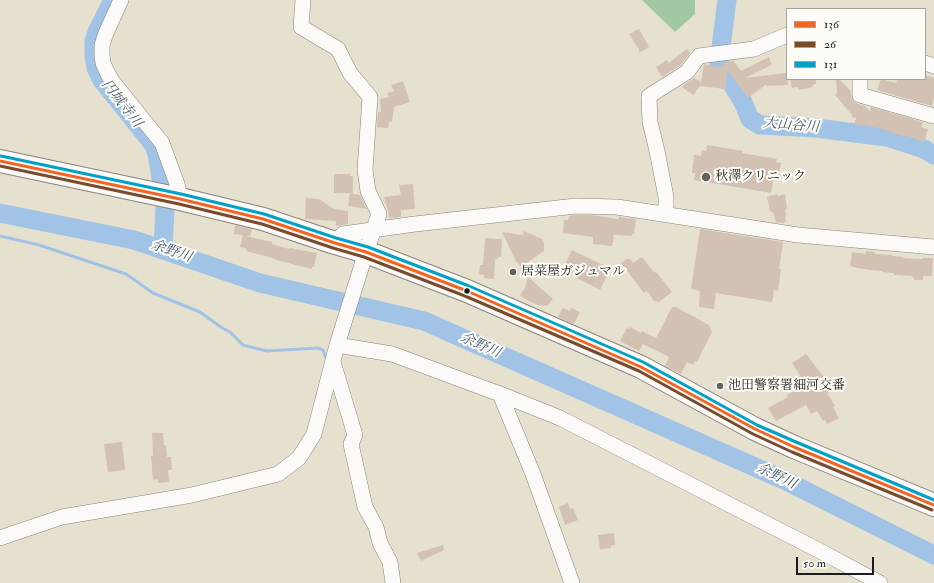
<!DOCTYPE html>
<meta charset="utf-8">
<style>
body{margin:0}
#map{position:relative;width:934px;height:583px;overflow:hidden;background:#e6e0cf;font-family:"IM FELL Double Pica",serif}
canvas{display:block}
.legend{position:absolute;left:786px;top:8px;width:140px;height:72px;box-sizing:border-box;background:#fdfcf7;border:1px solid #a3a29f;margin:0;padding:5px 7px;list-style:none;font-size:12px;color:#1c1c1c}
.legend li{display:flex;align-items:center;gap:8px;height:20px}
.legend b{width:20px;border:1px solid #a3a29f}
.scale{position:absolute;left:796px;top:557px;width:78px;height:18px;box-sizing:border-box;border:2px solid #1c1c1c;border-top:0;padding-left:5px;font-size:12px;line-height:14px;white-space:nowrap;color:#1c1c1c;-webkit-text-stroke:3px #fdfcf7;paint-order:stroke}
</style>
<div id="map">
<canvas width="934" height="583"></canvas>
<ul class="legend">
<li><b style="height:5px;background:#f26522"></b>136</li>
<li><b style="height:5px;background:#7a4b2a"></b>26</li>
<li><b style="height:5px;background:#01a2c5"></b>131</li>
</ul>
<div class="scale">50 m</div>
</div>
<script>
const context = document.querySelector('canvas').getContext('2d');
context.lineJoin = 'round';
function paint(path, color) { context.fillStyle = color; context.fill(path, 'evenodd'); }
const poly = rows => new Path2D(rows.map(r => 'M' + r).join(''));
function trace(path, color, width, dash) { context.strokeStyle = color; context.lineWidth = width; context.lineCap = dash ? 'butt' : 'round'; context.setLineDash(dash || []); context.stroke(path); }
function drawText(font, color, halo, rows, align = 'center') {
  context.font = font + ' "IM FELL Double Pica","Noto Serif JP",serif'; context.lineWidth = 4; context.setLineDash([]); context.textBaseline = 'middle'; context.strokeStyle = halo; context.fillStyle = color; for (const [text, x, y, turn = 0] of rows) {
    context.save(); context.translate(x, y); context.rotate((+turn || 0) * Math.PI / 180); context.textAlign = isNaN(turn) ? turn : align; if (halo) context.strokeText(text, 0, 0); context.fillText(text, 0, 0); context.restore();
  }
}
paint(poly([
 [642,0,695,0,695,14,675,32]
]), '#a2c8a1');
trace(poly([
 [0,236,39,245,126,274,153,293,200,312,222,328,230,332,243,345,267,351,318,348,323,350,327,360]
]), '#a1c3e6', 3);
trace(poly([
 [113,0,97,32,94,41,94,55,96,68,102,80,154,145,157,154,162,183],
 [727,0,719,63,743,102,750,119,760,125,816,128,887,137,924,149,934,155],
 [0,213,134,240,260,283,424,321,782,479,934,555],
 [163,250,165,206]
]), '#a1c3e6', 19);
paint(poly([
 [639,29,649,47,639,53,639,49,629,34],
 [687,49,690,53,681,65,662,77,656,67,667,60,668,63,670,62],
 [769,57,772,65,745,78,786,73,788,85,767,86,767,84,748,98,727,70,726,87,725,87,725,89,700,86,693,95,682,87,684,85,694,78,701,82,704,64,720,67,728,61,734,61,741,71],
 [925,75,934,78,934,98,932,106,877,90,881,79,896,83,897,79,925,79],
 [790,79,816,79,816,84,812,85,813,87,799,90,798,87,792,88],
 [836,79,839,79,851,91,851,95,853,101,858,104,865,106,870,111,871,107,923,122,921,127,928,129,924,142,905,135,904,137,894,134,894,133,877,128,864,125,863,126,854,124,856,118,852,117,852,115,835,95,837,93],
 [403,81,410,102,394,107,392,122,389,121,388,128,377,127,378,112,381,112,380,99,389,97,387,93,394,91,391,85],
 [707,145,743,151,742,153,777,159,776,162,781,163,779,173,775,172,771,193,694,180,695,173,692,173,694,155,701,156,702,150,706,151],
 [334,174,350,174,350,176,353,176,353,193,334,193],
 [413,184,415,209,401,210,401,217,390,218,384,197,401,195,399,185],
 [350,193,360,195,367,209,348,206],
 [777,194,778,196,785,194,787,209,785,209,786,215,785,216,786,222,782,223,776,222,773,212,772,213,771,211,770,211,767,197],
 [306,198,319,199,334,209,348,211,348,224,336,226,336,221,305,219],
 [576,215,590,215,619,219,619,217,636,219,634,234,632,234,632,236,614,235,612,246,593,244,593,237,563,233,564,220,568,220,569,216],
 [235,225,252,229,250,236,245,236,272,242,272,244,289,249,290,248,317,253,314,267,312,267,312,269,276,260,276,259,246,251,247,249,240,247,243,235,234,234],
 [700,229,783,242,779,269,781,269,778,291,774,290,772,302,716,293,714,309,699,307,700,291,691,289],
 [524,231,542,239,544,243,544,251,521,267,516,261,502,232,523,235],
 [485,238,502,239,501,257,498,257,498,259,495,259,494,279,484,278,484,275,479,274,480,265,483,265],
 [572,250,609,268,609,272,600,290,577,278,582,267,579,265,571,275,562,271],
 [866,251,875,252,875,254,892,255,892,256,903,257,902,258,922,259,922,258,933,258,932,276,923,276,923,280,915,280,912,276,894,275,894,273,882,272,882,271,870,270,852,267,852,266,850,266,852,252,866,254],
 [642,257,654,272,657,273,672,292,659,302,654,301,647,291,644,293,621,263,627,259,630,259,633,263],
 [528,277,553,299,547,306,538,305,527,300,520,295,525,288],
 [672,307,676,307,709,325,712,332,697,362,695,361,693,365,687,362,681,374,665,366,669,357,643,344,639,351,620,341,627,328,629,329,630,327,641,333,642,331,656,338],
 [563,308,570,311,571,308,580,312,574,324,558,317],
 [806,354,824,377,831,391,827,393,835,406,833,407,839,418,827,424,825,420,823,421,817,411,811,414,806,405,776,421,768,408,788,397,787,395,804,386,801,381,803,380,792,363],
 [152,433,163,433,164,445,166,445,167,457,171,457,172,470,168,470,169,482,158,483,158,479,153,480,151,456,153,456],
 [122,442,125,470,108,472,104,444],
 [568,503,570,509,573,508,578,520,565,525,559,507],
 [614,533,615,545,611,546,611,548,600,549,598,535],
 [443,545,444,550,421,561,417,553]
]), '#d3c1b4');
const minor = poly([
 [121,0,106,33,102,45,102,55,103,63,107,72,112,81,162,143,177,184,180,199],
 [925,63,934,66],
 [860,79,860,95,934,116],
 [666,215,666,197,657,151,650,122,649,96,687,72,699,56,754,49,787,35],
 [335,243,343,234,415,224,576,206,617,207,798,235,934,247],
 [337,345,392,354,500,394,560,418,820,551,880,583],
 [333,362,355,435,351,444,365,507,376,527,380,543,390,562,393,583],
 [500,394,533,474,572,583],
 [0,538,62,517,192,495,278,474,299,458,314,434,337,345,366,252,379,214,368,191,365,170,370,97,350,73,338,49,301,27,303,0]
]);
const highway = poly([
 [0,161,180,199,263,219,335,243,366,252,467,291,641,367,755,429,794,447,934,505]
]);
trace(minor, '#87847c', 16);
trace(highway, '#87847c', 24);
trace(minor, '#fbfaf8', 15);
trace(highway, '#fbfaf8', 22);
trace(poly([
 [0,161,180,199,263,219,335,243,366,252,467,291,641,367,755,429,794,447,934,505]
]), '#f26522', 3);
trace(poly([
 [0,166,179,204,262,224,333,248,364,257,465,296,639,371,753,434,792,452,932,510]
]), '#7a4b2a', 3);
trace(poly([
 [1,156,181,194,264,214,336,238,368,247,469,286,643,362,757,425,796,442,934,500]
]), '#01a2c5', 3);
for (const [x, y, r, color] of [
 [706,177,5,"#63615b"],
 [513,272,4,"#63615b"],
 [467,291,3.5,"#1c1c1c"],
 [720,386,4,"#63615b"]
]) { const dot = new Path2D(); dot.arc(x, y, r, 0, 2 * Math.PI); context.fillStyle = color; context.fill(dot); trace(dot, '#fdfcf7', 1.5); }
drawText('13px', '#1c1c1c', '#fdfcf7', [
 ["秋澤クリニック",715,177],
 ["居菜屋ガジュマル",521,272],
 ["池田警察署細河交番",728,386]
], 'left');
drawText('italic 14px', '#455a71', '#fdfcf7', [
 ["円城寺川",121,104,52],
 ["大山谷川",791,126,5],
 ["余野川",171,252,19],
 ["余野川",480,346,24],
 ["余野川",776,477,25]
]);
</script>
